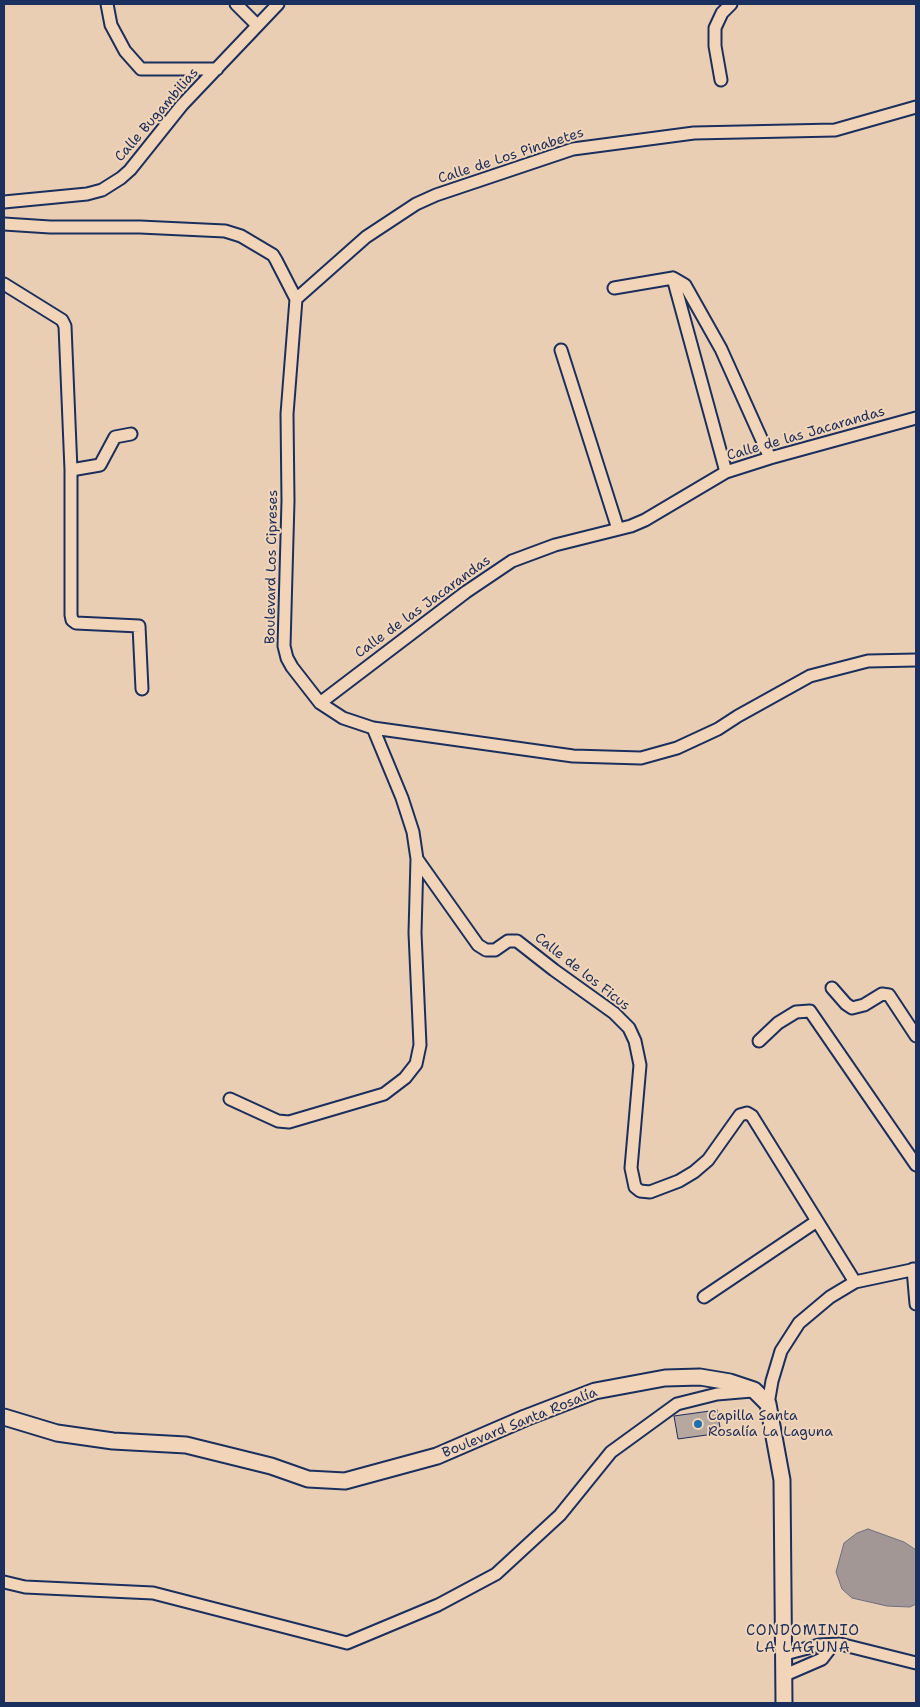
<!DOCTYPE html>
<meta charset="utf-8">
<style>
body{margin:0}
#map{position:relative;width:920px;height:1707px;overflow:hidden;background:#e9ceb4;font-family:"Shantell Sans",sans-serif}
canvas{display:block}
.frame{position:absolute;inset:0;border:5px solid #1b2f5e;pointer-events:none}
</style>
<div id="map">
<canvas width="920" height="1707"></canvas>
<div class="frame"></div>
</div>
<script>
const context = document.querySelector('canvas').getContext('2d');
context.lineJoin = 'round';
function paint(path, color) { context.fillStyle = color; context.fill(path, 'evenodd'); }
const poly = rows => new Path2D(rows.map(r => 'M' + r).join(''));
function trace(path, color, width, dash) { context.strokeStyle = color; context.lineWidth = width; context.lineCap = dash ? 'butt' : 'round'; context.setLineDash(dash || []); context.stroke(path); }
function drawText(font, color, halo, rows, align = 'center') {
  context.font = font + ' "Shantell Sans",sans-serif'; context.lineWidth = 4; context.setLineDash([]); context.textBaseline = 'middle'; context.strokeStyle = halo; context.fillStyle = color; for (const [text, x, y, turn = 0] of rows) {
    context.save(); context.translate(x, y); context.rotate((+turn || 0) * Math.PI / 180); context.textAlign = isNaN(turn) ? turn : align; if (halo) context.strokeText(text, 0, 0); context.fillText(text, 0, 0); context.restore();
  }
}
const water = poly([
 [868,1529,904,1542,916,1550,916,1604,910,1607,887,1606,852,1598,842,1589,836,1572,844,1543,857,1533,868,1529]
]);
paint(water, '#a39796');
trace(water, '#6d6d80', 1);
const building = poly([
 [717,1410,721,1433,678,1439,674,1416,717,1410]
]);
paint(building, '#b6a79f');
trace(building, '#1b2f5e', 1);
const street = poly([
 [107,4,111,25,125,51,141,69,217,69],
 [236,4,257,25],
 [721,80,715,46,715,28,722,13,731,4],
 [4,202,87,194,102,190,121,178,130,170,182,105,278,4],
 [4,224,50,227,140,227,225,231,241,236,273,255,276,260,296,299,287,414,288,501,284,646,287,658,292,667,320,703,343,718,373,728,573,756,641,758,677,748,718,729,738,716,810,676,868,661,916,660],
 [673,278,726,472],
 [4,284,62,320,65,326,71,470,71,615,72,620,76,623,139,626,142,689],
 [614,288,673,278,685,285,721,349,770,458],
 [296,299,366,237,416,204,436,195,573,149,694,133,835,130,916,107],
 [561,350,618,529],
 [71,470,100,465,115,437,131,434],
 [320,703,466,592,512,561,555,545,631,526,645,520,726,472,770,458,916,418],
 [417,859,478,945,486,950,495,950,508,941,517,941,554,970,614,1013,629,1028,635,1041,640,1065,631,1168,635,1187,640,1191,650,1192,679,1181,694,1172,708,1160,740,1115,747,1113,752,1116,855,1282],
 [832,988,846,1004,852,1008,864,1005,882,994,889,995,916,1036],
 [759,1041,778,1023,796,1012,810,1011,916,1165],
 [230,1099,278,1121,289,1122,384,1094,405,1078,416,1064,420,1045,415,933,417,859,413,832,402,798,373,728],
 [913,1269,916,1304],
 [704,1297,817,1221],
 [768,1404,772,1381,781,1351,799,1323,830,1297,855,1282,916,1269],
 [4,1582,25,1587,153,1593,347,1643,438,1605,496,1574,560,1515,611,1452,677,1404,717,1394,752,1391],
 [785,1654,819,1645,840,1644,916,1663],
 [785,1675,822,1659,832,1646]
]);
const secondary = poly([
 [4,1417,57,1433,113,1441,186,1445,271,1466,308,1479,345,1481,437,1456,525,1418,595,1391,665,1378,700,1377,730,1382,754,1390,768,1404,782,1480,784,1703]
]);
trace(street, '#1b2f5e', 15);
trace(secondary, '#1b2f5e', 19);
trace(street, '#f2d5b8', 11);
trace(secondary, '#f2d5b8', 15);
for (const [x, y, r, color] of [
 [698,1424,5,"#1f6fb2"]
]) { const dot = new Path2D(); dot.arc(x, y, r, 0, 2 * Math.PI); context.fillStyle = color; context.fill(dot); trace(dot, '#f2d5b8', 2); }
drawText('14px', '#1b2f5e', '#f2d5b8', [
 ["Calle Bugambilias",157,115,-49],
 ["Calle de Los Pinabetes",511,156,-18],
 ["Calle de las Jacarandas",806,434,-16],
 ["Boulevard Los Cipreses",272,567,-89],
 ["Calle de las Jacarandas",423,607,-36],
 ["Calle de los Ficus",582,972,38],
 ["Boulevard Santa Rosalía",520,1423,-22]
]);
drawText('14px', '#1b2f5e', '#f2d5b8', [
 ["Capilla Santa",708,1416],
 ["Rosalía La Laguna",708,1432]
], 'left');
context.letterSpacing = '1px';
drawText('15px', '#1b2f5e', '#f2d5b8', [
 ["CONDOMINIO",803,1631],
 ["LA LAGUNA",803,1648]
]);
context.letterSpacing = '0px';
</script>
